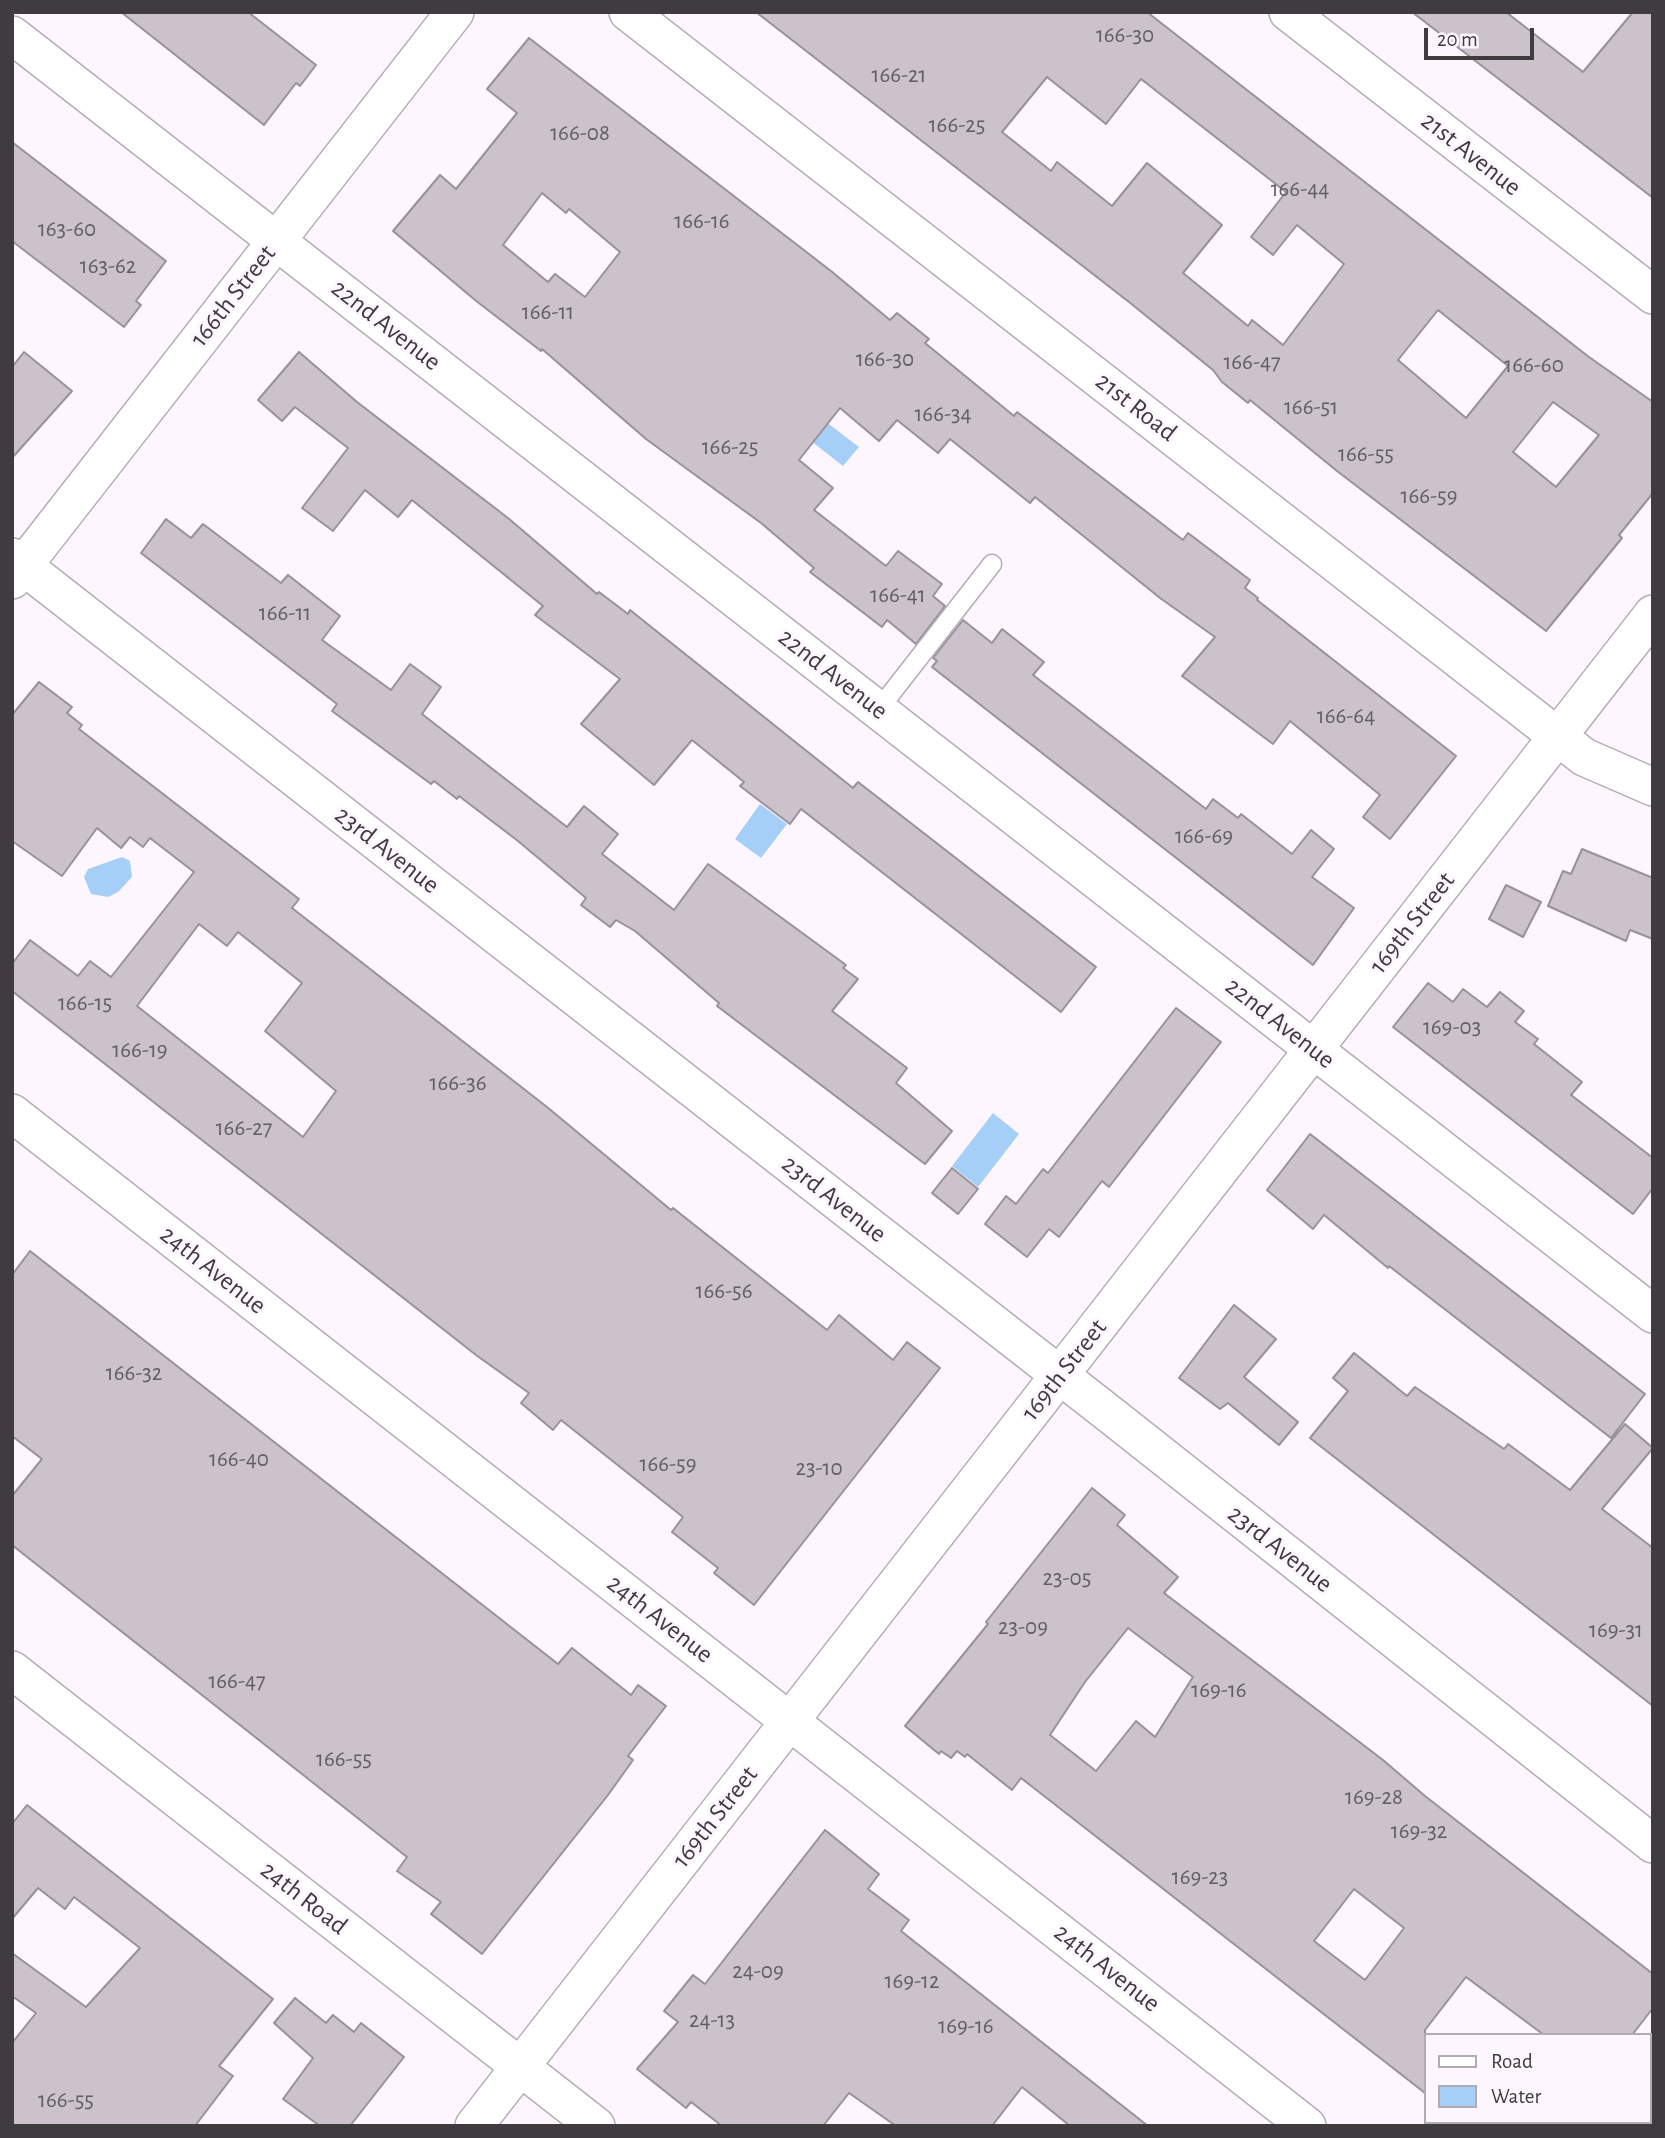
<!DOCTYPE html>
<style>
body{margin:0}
#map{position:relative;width:1665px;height:2138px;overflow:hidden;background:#fdf6fe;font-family:"Alegreya Sans",sans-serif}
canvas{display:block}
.frame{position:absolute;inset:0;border:14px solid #3f3b3f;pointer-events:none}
.legend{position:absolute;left:1424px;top:2033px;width:228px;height:91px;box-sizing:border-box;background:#fdf6fe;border:2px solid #b1abb2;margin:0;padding:9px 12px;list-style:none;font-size:21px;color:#3f3b3f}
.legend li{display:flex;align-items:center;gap:14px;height:35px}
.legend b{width:35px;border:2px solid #b1abb2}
.scale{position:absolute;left:1424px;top:28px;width:110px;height:32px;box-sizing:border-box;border:4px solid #3f3b3f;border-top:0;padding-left:9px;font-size:21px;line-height:24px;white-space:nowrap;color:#3f3b3f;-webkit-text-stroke:5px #fdf6fe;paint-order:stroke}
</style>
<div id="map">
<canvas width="1665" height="2138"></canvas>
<div class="frame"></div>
<ul class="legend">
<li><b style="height:9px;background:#fff"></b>Road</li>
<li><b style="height:19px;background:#a5cff6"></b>Water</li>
</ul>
<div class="scale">20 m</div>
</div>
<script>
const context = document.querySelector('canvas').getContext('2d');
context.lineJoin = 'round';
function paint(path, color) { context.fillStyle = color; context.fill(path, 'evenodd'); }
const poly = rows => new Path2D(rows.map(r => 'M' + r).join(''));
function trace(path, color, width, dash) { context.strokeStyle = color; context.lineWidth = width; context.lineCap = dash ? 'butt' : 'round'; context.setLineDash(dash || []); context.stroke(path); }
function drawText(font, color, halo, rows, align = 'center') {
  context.font = font + ' "Alegreya Sans",sans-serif'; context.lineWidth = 6; context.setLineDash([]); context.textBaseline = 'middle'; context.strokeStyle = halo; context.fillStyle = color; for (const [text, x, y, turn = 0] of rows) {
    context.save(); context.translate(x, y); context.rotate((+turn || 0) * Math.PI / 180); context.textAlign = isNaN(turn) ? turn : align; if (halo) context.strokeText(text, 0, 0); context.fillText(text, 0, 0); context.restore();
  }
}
paint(poly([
 [817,415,859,447,843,466,802,434],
 [760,804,787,824,761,858,735,839],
 [122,857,130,861,132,877,118,892,108,897,91,894,84,877,88,869],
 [993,1113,1019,1134,978,1187,952,1166]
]), '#a5cff6');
const building = poly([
 [121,12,248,12,316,65,300,86,296,83,264,125,121,12],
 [756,12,1147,12,1589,357,1653,402,1653,493,1619,535,1622,538,1546,631,1337,471,1250,400,1248,403,1222,382,1213,370,1129,302,756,12],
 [1047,77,1106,124,1141,79,1286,192,1251,237,1273,255,1297,225,1344,264,1283,345,1252,320,1248,326,1183,273,1222,225,1147,163,1112,206,1057,162,1051,171,1002,132,1047,77],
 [1438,310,1508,366,1466,418,1398,360,1438,310],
 [1553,402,1599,435,1556,487,1513,452,1553,402],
 [1412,12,1506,12,1583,72,1633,12,1653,12,1653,198,1412,12],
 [529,38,831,271,890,320,897,313,929,339,925,343,1014,416,1017,412,1183,540,1188,533,1250,580,1245,588,1258,598,1257,600,1456,756,1390,839,1363,817,1380,795,1290,721,1273,744,1182,676,1215,637,1160,598,1035,497,1030,503,950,439,938,453,897,420,879,441,840,408,799,460,833,488,814,510,886,566,898,551,942,584,933,596,945,606,916,644,887,620,882,627,810,572,814,568,761,523,646,439,542,349,541,351,475,300,393,231,440,175,456,189,517,113,487,89,529,38],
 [542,193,566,213,569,209,620,252,585,297,555,274,548,282,503,245,542,193],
 [12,142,166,261,136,301,141,305,124,327,12,241,12,142],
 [24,352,72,391,12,458,12,367,24,352],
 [299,352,357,402,508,518,597,594,599,592,628,614,630,610,853,788,858,782,1096,967,1061,1012,801,809,790,824,740,786,744,782,692,740,654,785,581,724,620,679,535,615,543,606,412,500,398,517,365,490,333,531,302,508,348,448,295,407,282,421,258,400,299,352],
 [166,519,191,538,203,524,281,583,288,575,340,616,322,640,391,690,410,664,441,687,422,714,567,827,584,806,618,834,602,854,674,910,708,864,846,965,843,968,858,979,832,1011,907,1068,896,1083,952,1131,925,1164,717,1006,719,1003,635,931,616,920,610,927,581,905,586,898,518,841,459,796,457,799,434,781,431,784,332,711,337,704,141,553,166,519],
 [963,620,992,643,1002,629,1044,662,1033,675,1206,809,1213,799,1238,818,1241,814,1292,854,1311,830,1334,849,1312,877,1354,908,1313,965,932,667,937,661,933,658,963,620],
 [39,682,72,707,67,713,82,725,79,729,299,899,292,908,547,1107,671,1210,673,1208,827,1330,839,1315,893,1360,907,1342,940,1368,754,1605,714,1573,718,1568,672,1532,683,1517,561,1420,553,1430,521,1403,529,1393,476,1355,12,991,12,964,30,940,78,976,90,961,111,977,194,872,150,838,143,847,130,837,121,848,97,828,62,876,12,841,12,715,39,682],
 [199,924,227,946,238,932,302,983,265,1031,336,1091,303,1137,137,1006,199,924],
 [1582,849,1653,878,1653,939,1630,930,1626,941,1548,906,1563,871,1571,874,1582,849],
 [1506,885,1541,902,1523,937,1489,919,1506,885],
 [1428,983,1453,1002,1463,989,1487,1007,1500,992,1524,1011,1515,1022,1538,1039,1534,1044,1582,1082,1571,1095,1653,1158,1653,1188,1633,1214,1393,1027,1428,983],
 [1176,1008,1221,1042,1109,1187,1102,1181,1059,1237,1049,1229,1027,1257,985,1224,1006,1196,1016,1204,1043,1169,1048,1173,1176,1008],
 [1310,1134,1645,1394,1611,1438,1389,1266,1388,1268,1324,1215,1313,1229,1267,1190,1310,1134],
 [952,1168,978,1189,958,1214,932,1193,952,1168],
 [30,1251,558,1664,572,1648,631,1695,638,1685,666,1706,628,1756,633,1760,608,1795,482,1954,431,1914,441,1902,397,1871,407,1857,12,1545,12,1496,42,1459,12,1436,12,1275,30,1251],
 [1234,1305,1276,1339,1244,1377,1298,1422,1279,1445,1228,1403,1220,1409,1179,1378,1234,1305],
 [1354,1353,1407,1396,1415,1387,1504,1449,1508,1444,1570,1490,1625,1424,1653,1448,1602,1509,1653,1548,1653,1706,1310,1438,1348,1391,1333,1378,1354,1353],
 [1092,1488,1125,1515,1117,1525,1178,1577,1164,1593,1383,1760,1425,1796,1653,1974,1653,2008,1632,2035,1544,2035,1466,1977,1425,2030,1425,2093,1021,1778,1012,1790,967,1754,965,1757,957,1751,951,1758,941,1751,939,1754,905,1726,988,1624,986,1622,1092,1488],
 [1128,1628,1193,1677,1155,1737,1136,1721,1096,1771,1050,1735,1085,1682,1128,1628],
 [1354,1889,1404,1928,1365,1980,1314,1941,1354,1889],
 [27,1805,273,1999,219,2066,233,2076,195,2126,12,2126,12,2043,36,2013,12,1996,12,1953,86,2007,140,1948,74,1897,65,1909,38,1888,12,1919,12,1824,27,1805],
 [825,1830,879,1874,868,1889,909,1920,901,1931,1148,2126,1070,2126,1022,2087,992,2126,896,2126,849,2093,823,2126,722,2126,691,2102,686,2108,637,2069,678,2022,664,2011,693,1975,705,1984,825,1830],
 [295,1998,326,2023,333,2015,354,2032,361,2023,404,2057,350,2126,320,2126,283,2099,313,2058,274,2023,295,1998]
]);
paint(building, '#cbc2cb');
trace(building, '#999199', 2);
const service = poly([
 [879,709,992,564]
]);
const minor = poly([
 [628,12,1584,757,1653,787],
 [1288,12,1653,295],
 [12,35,1653,1314],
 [12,557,1112,1416,1653,1844],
 [12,580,455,12],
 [12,1113,1307,2126],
 [12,1670,596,2126],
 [474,2126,1653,614]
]);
trace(service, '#b5adb6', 21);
trace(minor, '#b5adb6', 40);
trace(service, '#fff', 18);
trace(minor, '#fff', 37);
drawText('23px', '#625d62', null, [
 ["166-30",1125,35],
 ["166-21",899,75],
 ["166-25",957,125],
 ["166-08",580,133],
 ["166-44",1300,189],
 ["166-16",702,221],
 ["163-60",67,229],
 ["163-62",108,266],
 ["166-11",548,312],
 ["166-30",885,359],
 ["166-47",1252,362],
 ["166-60",1534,365],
 ["166-51",1311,407],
 ["166-34",943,414],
 ["166-25",730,447],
 ["166-55",1366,454],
 ["166-59",1429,496],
 ["166-41",898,595],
 ["166-11",285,613],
 ["166-64",1346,716],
 ["166-69",1204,836],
 ["166-15",85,1003],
 ["169-03",1452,1027],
 ["166-19",140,1050],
 ["166-36",458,1083],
 ["166-27",244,1128],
 ["166-56",724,1291],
 ["166-32",134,1373],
 ["166-40",239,1459],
 ["166-59",668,1464],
 ["23-10",819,1468],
 ["23-05",1067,1578],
 ["23-09",1023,1627],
 ["169-31",1616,1630],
 ["166-47",237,1681],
 ["169-16",1219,1690],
 ["166-55",344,1759],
 ["169-28",1374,1797],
 ["169-32",1419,1831],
 ["169-23",1200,1877],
 ["24-09",758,1971],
 ["169-12",912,1981],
 ["24-13",712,2020],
 ["169-16",966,2026],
 ["166-55",66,2100]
]);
drawText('26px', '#3f3b3f', '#fdf6fe', [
 ["21st Avenue",1471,154,38],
 ["166th Street",233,296,-52],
 ["22nd Avenue",386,325,38],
 ["21st Road",1136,407,38],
 ["22nd Avenue",833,674,38],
 ["23rd Avenue",387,850,38],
 ["169th Street",1412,923,-52],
 ["22nd Avenue",1280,1023,38],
 ["23rd Avenue",834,1199,38],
 ["24th Avenue",213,1270,38],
 ["169th Street",1064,1370,-52],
 ["23rd Avenue",1280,1549,38],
 ["24th Avenue",660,1619,38],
 ["169th Street",715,1817,-52],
 ["24th Road",304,1898,38],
 ["24th Avenue",1107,1968,38]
]);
</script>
